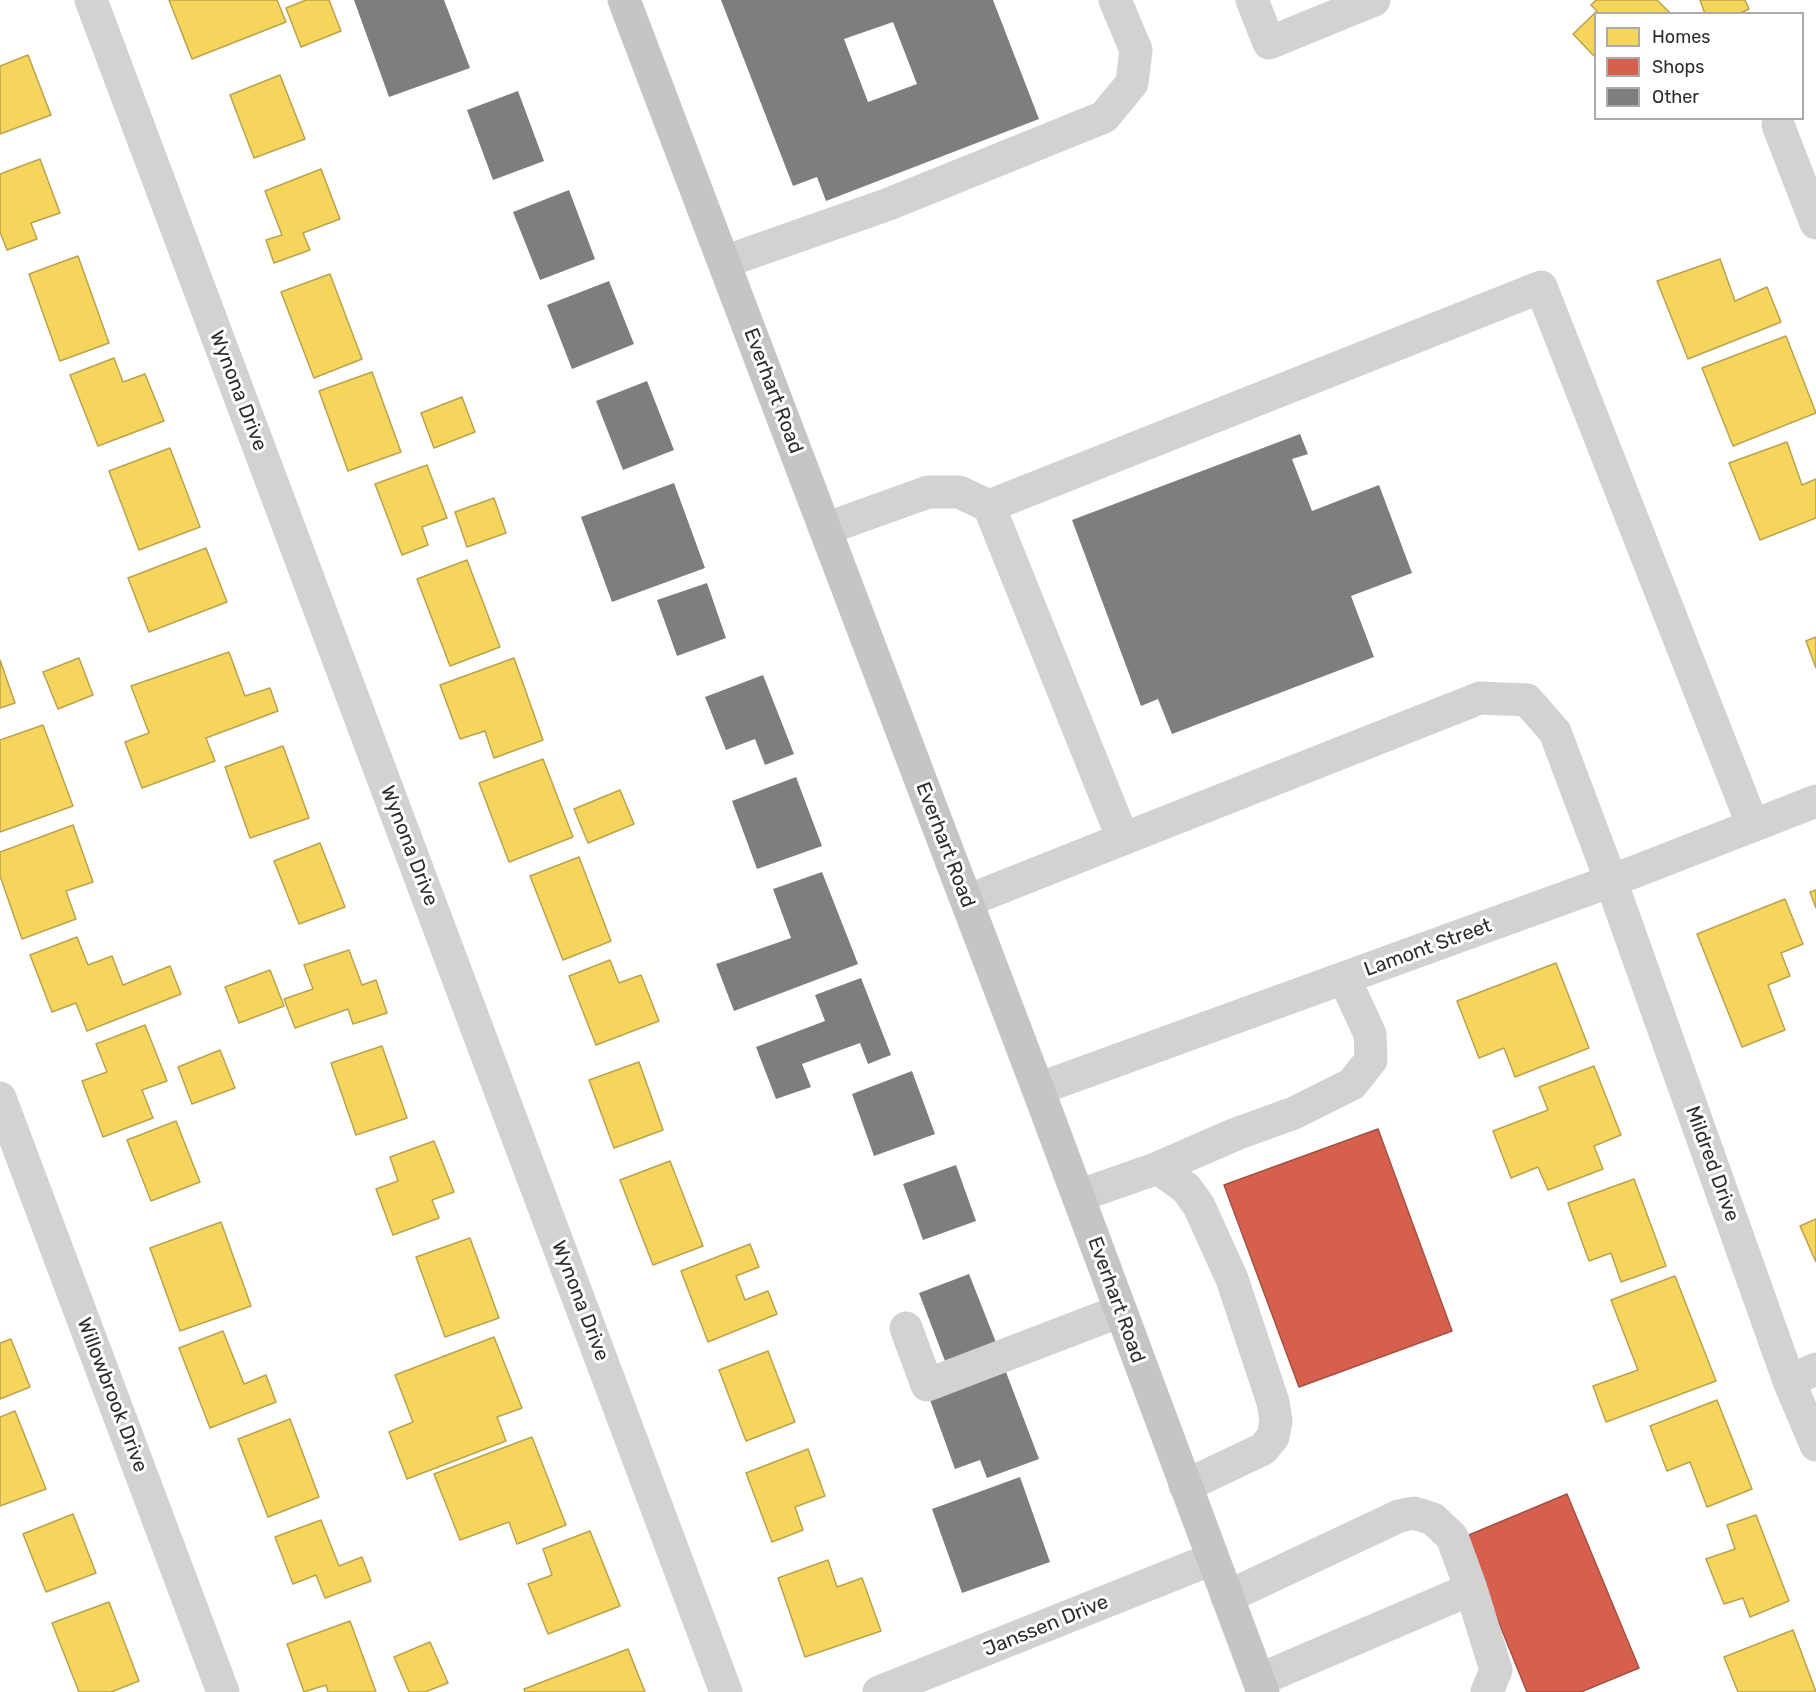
<!DOCTYPE html>
<style>
body{margin:0}
#map{position:relative;width:1816px;height:1692px;overflow:hidden;background:#fff;font-family:Rubik,sans-serif}
canvas{display:block}
.legend{position:absolute;left:1594px;top:12px;width:210px;height:108px;box-sizing:border-box;background:#fff;border:2px solid #ababab;margin:0;padding:8px 10px;list-style:none;font-size:18px;color:#2d2d2d}
.legend li{display:flex;align-items:center;gap:12px;height:30px}
.legend b{width:30px;border:2px solid #ababab}
</style>
<div id="map">
<canvas width="1816" height="1692"></canvas>
<ul class="legend">
<li><b style="height:16px;background:#f6d55c"></b>Homes</li>
<li><b style="height:16px;background:#d6604d"></b>Shops</li>
<li><b style="height:16px;background:#7e7e7e"></b>Other</li>
</ul>
</div>
<script>
const context = document.querySelector('canvas').getContext('2d');
context.lineJoin = 'round';
function paint(path, color) { context.fillStyle = color; context.fill(path, 'evenodd'); }
const poly = rows => new Path2D(rows.map(r => 'M' + r).join(''));
function trace(path, color, width, dash) { context.strokeStyle = color; context.lineWidth = width; context.lineCap = dash ? 'butt' : 'round'; context.setLineDash(dash || []); context.stroke(path); }
function drawText(font, color, halo, rows, align = 'center') {
  context.font = font + ' Rubik,sans-serif'; context.lineWidth = 6; context.setLineDash([]); context.textBaseline = 'middle'; context.strokeStyle = halo; context.fillStyle = color; for (const [text, x, y, turn = 0] of rows) {
    context.save(); context.translate(x, y); context.rotate((+turn || 0) * Math.PI / 180); context.textAlign = isNaN(turn) ? turn : align; if (halo) context.strokeText(text, 0, 0); context.fillText(text, 0, 0); context.restore();
  }
}
const homes = poly([
 [169,0,277,0,286,22,192,59,169,0],
 [306,0,329,0,341,31,301,47,286,8,306,0],
 [1596,0,1657,0,1671,14,1596,14,1596,58,1573,34,1597,11,1591,5,1596,0],
 [1700,0,1745,0,1749,9,1738,14,1705,14,1700,0],
 [28,55,51,115,0,134,0,66,28,55],
 [280,75,305,139,254,158,230,95,280,75],
 [40,159,60,213,31,223,37,239,7,250,0,232,0,174,40,159],
 [321,169,340,219,303,233,310,250,274,263,266,240,282,235,265,191,321,169],
 [78,256,109,343,60,361,29,274,78,256],
 [1720,259,1735,301,1767,287,1781,322,1688,359,1657,281,1720,259],
 [330,274,362,359,314,378,281,292,330,274],
 [1786,336,1816,413,1733,446,1702,368,1786,336],
 [114,358,123,382,145,374,164,421,98,446,70,375,114,358],
 [372,372,401,452,348,471,319,391,372,372],
 [462,397,475,432,434,448,421,413,462,397],
 [1787,442,1802,485,1816,479,1816,518,1760,540,1729,463,1787,442],
 [170,448,200,527,139,550,109,471,170,448],
 [427,465,447,518,422,527,428,545,402,555,375,484,427,465],
 [494,498,506,533,467,547,455,512,494,498],
 [206,548,227,602,149,632,128,578,206,548],
 [467,560,500,647,450,666,417,579,467,560],
 [1816,637,1816,668,1806,641,1816,637],
 [229,652,245,696,270,688,278,711,206,738,215,761,142,788,125,742,149,733,131,686,229,652],
 [79,658,93,695,58,709,43,672,79,658],
 [514,658,543,740,494,758,485,731,460,739,440,685,514,658],
 [0,660,15,703,0,708,0,660],
 [43,725,73,806,0,832,0,740,43,725],
 [283,746,309,818,250,838,225,767,283,746],
 [543,759,573,837,509,862,479,783,543,759],
 [620,790,634,824,588,843,574,809,620,790],
 [73,825,93,882,66,891,76,919,22,939,0,876,0,852,73,825],
 [320,843,345,907,299,924,274,861,320,843],
 [579,857,611,941,563,960,530,876,579,857],
 [1816,890,1816,908,1810,892,1816,890],
 [1785,899,1803,944,1781,953,1790,976,1768,985,1785,1030,1742,1047,1697,934,1785,899],
 [77,937,88,965,112,956,123,985,170,966,181,994,87,1031,76,1003,52,1012,30,955,77,937],
 [349,950,362,985,376,980,387,1013,353,1024,348,1009,295,1028,284,999,313,989,304,965,349,950],
 [610,960,619,983,641,975,659,1021,596,1045,569,976,610,960],
 [1556,963,1589,1048,1515,1077,1504,1048,1479,1058,1457,1001,1556,963],
 [270,970,284,1006,239,1023,225,987,270,970],
 [145,1025,167,1081,142,1090,153,1118,103,1137,82,1081,107,1072,96,1044,145,1025],
 [382,1046,407,1118,356,1135,331,1063,382,1046],
 [220,1050,235,1088,192,1104,178,1067,220,1050],
 [639,1062,663,1130,614,1148,589,1080,639,1062],
 [1594,1066,1621,1135,1594,1146,1603,1169,1548,1190,1538,1167,1511,1178,1493,1131,1548,1110,1539,1087,1594,1066],
 [176,1121,200,1182,151,1201,127,1140,176,1121],
 [434,1141,454,1192,432,1200,439,1218,393,1235,376,1189,398,1181,390,1157,434,1141],
 [670,1161,703,1246,653,1265,620,1180,670,1161],
 [1634,1179,1666,1266,1621,1282,1611,1253,1589,1261,1568,1203,1634,1179],
 [1816,1219,1816,1262,1800,1226,1816,1219],
 [221,1222,251,1306,180,1331,150,1248,221,1222],
 [470,1238,499,1318,445,1337,416,1257,470,1238],
 [750,1244,759,1267,736,1276,745,1300,768,1291,777,1314,708,1342,681,1271,750,1244],
 [1675,1276,1716,1381,1606,1422,1593,1386,1638,1370,1611,1300,1675,1276],
 [223,1331,244,1384,266,1375,276,1402,210,1428,179,1348,223,1331],
 [494,1337,522,1408,497,1417,506,1441,407,1479,389,1432,413,1422,395,1375,494,1337],
 [11,1339,30,1387,0,1399,0,1343,11,1339],
 [768,1351,795,1422,746,1441,719,1370,768,1351],
 [1717,1400,1752,1489,1707,1507,1690,1462,1667,1471,1650,1426,1717,1400],
 [15,1411,46,1489,0,1506,0,1417,15,1411],
 [290,1419,319,1497,268,1517,238,1439,290,1419],
 [532,1437,566,1525,517,1544,509,1522,460,1540,434,1474,532,1437],
 [808,1449,825,1496,795,1507,803,1530,772,1542,746,1473,808,1449],
 [73,1514,96,1573,46,1592,23,1534,73,1514],
 [1756,1515,1789,1601,1750,1617,1743,1598,1724,1604,1706,1559,1735,1549,1727,1525,1756,1515],
 [321,1520,339,1566,362,1557,371,1581,325,1598,316,1575,293,1584,275,1537,321,1520],
 [590,1531,620,1606,548,1634,528,1584,552,1575,543,1549,590,1531],
 [828,1560,837,1587,862,1578,881,1631,805,1657,778,1578,828,1560],
 [109,1602,139,1681,111,1692,79,1692,52,1623,109,1602],
 [350,1621,376,1692,328,1692,326,1685,304,1692,287,1644,350,1621],
 [1793,1630,1816,1692,1738,1692,1724,1657,1793,1630],
 [430,1642,448,1683,425,1692,409,1692,394,1657,430,1642],
 [628,1649,645,1692,525,1692,524,1689,628,1649]
]);
paint(homes, '#f6d55c');
trace(homes, '#baa34e', 1.5);
const shops = poly([
 [1378,1129,1452,1331,1299,1387,1224,1185,1378,1129],
 [1567,1494,1639,1668,1581,1692,1527,1692,1464,1537,1567,1494]
]);
paint(shops, '#d6604d');
trace(shops, '#a35143', 1.5);
paint(poly([
 [354,0,444,0,470,68,389,97],
 [721,0,993,0,1039,119,826,201,817,177,793,186],
 [893,22,917,84,868,102,844,39],
 [518,91,544,161,493,180,467,110],
 [569,190,595,259,540,280,513,212],
 [609,281,634,344,572,369,547,305],
 [647,381,674,450,623,470,596,401],
 [1300,434,1308,454,1292,459,1312,511,1379,485,1412,573,1351,596,1374,657,1172,734,1158,699,1141,706,1072,520],
 [674,483,705,568,612,602,581,517],
 [707,583,726,638,677,656,657,600],
 [763,675,794,754,765,765,755,739,726,750,705,697],
 [796,777,822,846,757,869,732,801],
 [822,872,858,964,734,1011,716,964,791,938,773,889],
 [861,978,891,1055,868,1064,860,1043,802,1064,811,1087,776,1099,756,1047,825,1021,815,995],
 [912,1071,935,1134,874,1156,852,1094],
 [956,1165,976,1221,923,1240,903,1184],
 [969,1274,999,1350,948,1369,919,1293],
 [1006,1372,1039,1459,987,1478,980,1460,955,1469,930,1400],
 [1020,1477,1050,1562,962,1593,932,1509]
]), '#7e7e7e');
trace(poly([
 [91,0,726,1692],
 [1252,0,1269,43,1374,0],
 [1778,125,1816,223],
 [724,262,889,204,1104,117,1132,83,1136,50,1115,0],
 [989,506,1541,287,1753,826],
 [825,529,928,492,959,492,989,506,1123,839,967,901],
 [1123,839,1480,698,1527,700,1555,732,1611,881,1789,1381,1816,1445],
 [1038,1089,1611,881,1816,801],
 [0,1098,223,1692],
 [1158,1168,1236,1134,1294,1113,1352,1084,1371,1060,1370,1034,1344,978],
 [1078,1196,1158,1168,1186,1188,1199,1206,1232,1279,1273,1402,1276,1421,1273,1437,1263,1449,1185,1486],
 [906,1328,927,1385,1120,1311],
 [1789,1381,1816,1369],
 [1227,1597,1399,1516,1414,1513,1433,1519,1452,1537,1471,1589,1496,1670,1487,1692],
 [1259,1680,1471,1589],
 [879,1692,1212,1559]
]), '#d2d2d2', 33);
trace(poly([
 [624,0,1038,1089,1263,1692]
]), '#c5c5c5', 33);
drawText('20px', '#2d2d2d', '#fff', [
 ["Wynona Drive",238,391,69],
 ["Everhart Road",773,391,69],
 ["Everhart Road",945,845,69],
 ["Wynona Drive",409,846,69],
 ["Lamont Street",1428,948,-20],
 ["Mildred Drive",1712,1164,70],
 ["Everhart Road",1116,1300,70],
 ["Wynona Drive",580,1301,69],
 ["Willowbrook Drive",112,1395,69],
 ["Janssen Drive",1046,1626,-22]
]);
</script>
